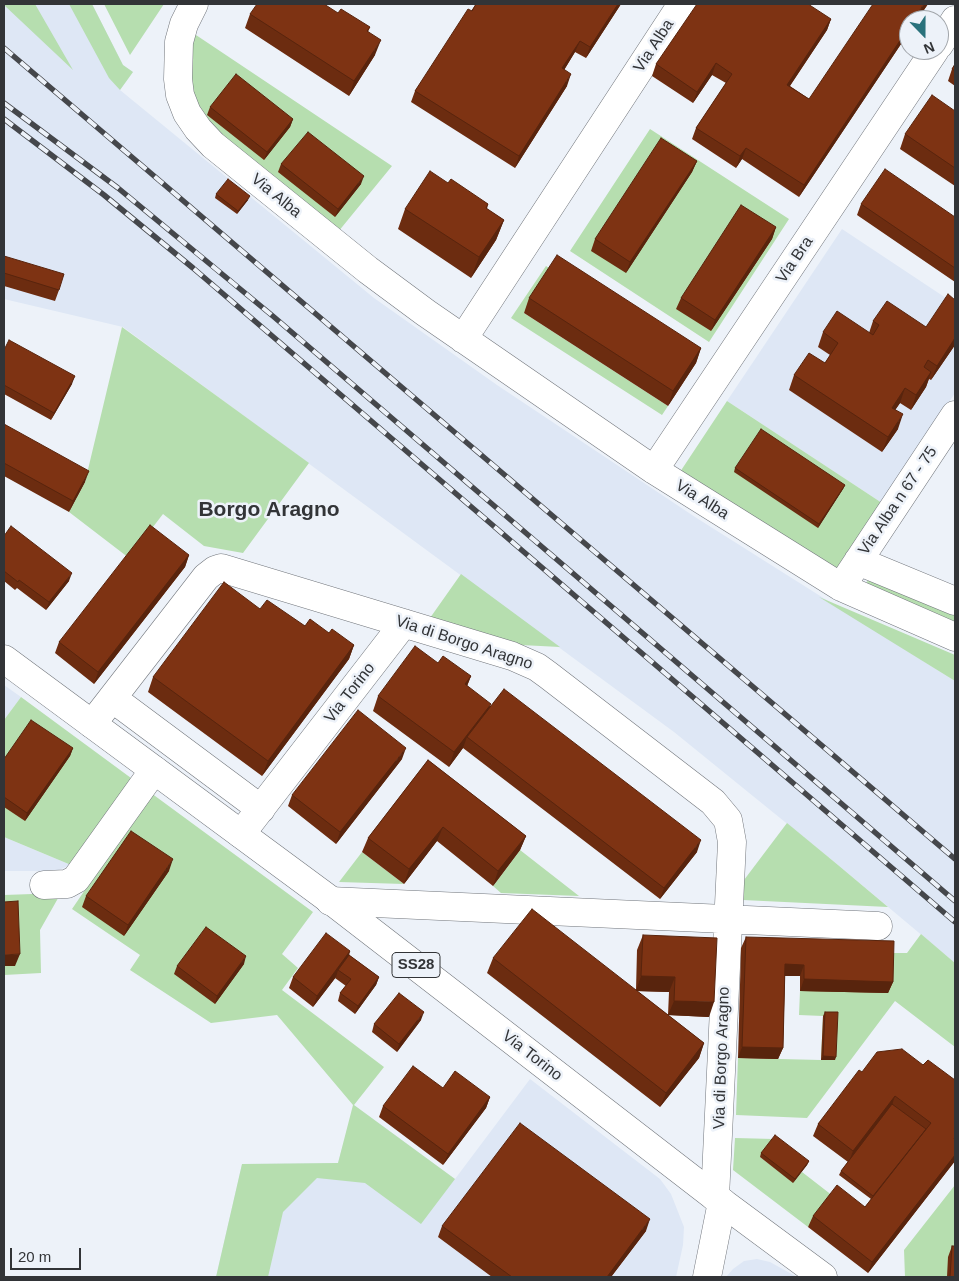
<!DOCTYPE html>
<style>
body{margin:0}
#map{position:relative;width:959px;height:1281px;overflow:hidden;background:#edf2f9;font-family:Arial,sans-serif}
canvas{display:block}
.frame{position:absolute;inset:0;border:5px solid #323437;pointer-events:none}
.north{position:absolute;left:899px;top:10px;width:50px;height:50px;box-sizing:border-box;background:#edf2f9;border:1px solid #a2a6ab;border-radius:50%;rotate:158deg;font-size:14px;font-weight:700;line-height:20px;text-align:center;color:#323437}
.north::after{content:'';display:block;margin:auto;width:18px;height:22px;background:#2a727c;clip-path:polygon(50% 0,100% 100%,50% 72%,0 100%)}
.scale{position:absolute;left:10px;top:1248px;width:71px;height:22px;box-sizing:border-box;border:2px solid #323437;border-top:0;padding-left:6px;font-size:15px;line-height:18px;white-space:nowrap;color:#323437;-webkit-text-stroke:4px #edf2f9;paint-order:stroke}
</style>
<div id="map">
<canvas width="959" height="1281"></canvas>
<div class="frame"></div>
<div class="north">N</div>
<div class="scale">20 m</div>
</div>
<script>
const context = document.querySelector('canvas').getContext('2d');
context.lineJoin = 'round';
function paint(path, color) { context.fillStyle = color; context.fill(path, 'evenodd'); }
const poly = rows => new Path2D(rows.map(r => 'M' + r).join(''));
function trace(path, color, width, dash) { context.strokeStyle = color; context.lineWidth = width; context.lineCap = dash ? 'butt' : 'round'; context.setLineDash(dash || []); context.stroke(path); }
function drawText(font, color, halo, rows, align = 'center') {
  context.font = font + ' Arial,sans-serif'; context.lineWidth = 5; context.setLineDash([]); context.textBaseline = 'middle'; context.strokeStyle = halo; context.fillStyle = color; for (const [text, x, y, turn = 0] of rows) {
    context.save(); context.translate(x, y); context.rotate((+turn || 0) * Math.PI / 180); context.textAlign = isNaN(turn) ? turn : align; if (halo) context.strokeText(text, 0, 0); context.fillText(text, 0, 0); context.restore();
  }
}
paint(poly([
 [4,4,92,4,123,65,133,72,120,90,374,298,497,385,695,517,955,681,955,963,838,865,674,732,123,327,4,299],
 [842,229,955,304,955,393,882,503,727,401],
 [4,685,21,697,4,720],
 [4,837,71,865,56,871,4,871],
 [530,1079,660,1179,671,1194,684,1227,683,1245,676,1277,216,1277,242,1164,338,1163,354,1105,455,1179],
 [757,1259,770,1262,797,1277,726,1277,733,1269,744,1261]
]), '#dee7f5');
paint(poly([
 [4,4,35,4,73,70,4,5],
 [69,4,92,4,123,65,133,72,120,90,109,78],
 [104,4,164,4,130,55],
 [193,33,392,166,338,232,206,123,190,89],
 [650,129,789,219,709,342,570,251],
 [546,266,552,270,524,313,668,406,662,415,511,318],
 [122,327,309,463,243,553,204,546,163,514,129,558,69,512,85,482],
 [727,401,882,503,837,571,680,472],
 [461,574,560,647,521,645,430,618],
 [870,577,955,613,955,623,865,585],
 [819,597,955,655,955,681],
 [21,697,131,778,71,865,4,837,4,720],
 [151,793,313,912,282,954,298,968,282,990,384,1067,354,1105,455,1179,421,1224,365,1183,317,1178,283,1212,268,1277,216,1277,242,1164,338,1163,353,1105,277,1015,211,1023,130,970,140,955,72,909],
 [787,823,838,865,888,907,743,900,744,880],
 [520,850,579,896,501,893,493,886],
 [362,852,404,884,339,882],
 [61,893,40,930,41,973,4,975,4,895],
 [921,934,955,963,955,1047,895,1001,807,1118,736,1115,738,1058,821,1060,823,1016,799,1015,800,991,890,953,907,953],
 [735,1138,774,1139,760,1157,793,1182,802,1172,833,1196,808,1227,733,1170],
 [955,1185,955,1277,905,1277,904,1250]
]), '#b6deaf');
const minor = poly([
 [194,4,184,24,179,42,178,79,180,95,187,113,198,129,213,145,368,270,426,313,654,470,841,587,955,637],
 [939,45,955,20],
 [463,339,682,4],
 [654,470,935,50],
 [858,561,955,601],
 [841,587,955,415],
 [112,698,261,809],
 [92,724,206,577,215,570,221,568,512,656,537,667,548,675,713,802,728,820,732,842,715,1197],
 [241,834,404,623],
 [44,885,67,884,76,879,154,770],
 [330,901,878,926],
 [707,1277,722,1202]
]);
const major = poly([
 [4,659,337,905,715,1197,823,1277]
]);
trace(minor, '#72767c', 29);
trace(major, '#72767c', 29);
trace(minor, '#fff', 28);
trace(major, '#fff', 28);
const rail = poly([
 [4,48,955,859],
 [4,103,118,188,274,317,955,901],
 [4,119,104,195,193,268,955,922]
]);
trace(rail, '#45474b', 5.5);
trace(rail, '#edf2f9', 4, [11]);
paint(poly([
 [476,4,621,4,586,58,575,52,564,70,567,86,515,168,411,102,415,91],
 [928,4,917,20,909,20,909,32,799,197,742,159,736,168,692,139,696,128,726,83,712,75,693,103,652,76,656,64,831,19,827,30,790,86,809,99],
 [250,14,370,27,368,32,375,55,349,96,245,28],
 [955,64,955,86,948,81,952,69],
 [210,107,293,119,290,127,264,160,207,115],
 [955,111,955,186,900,149,905,134],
 [697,161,692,172,626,273,591,251,595,239],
 [281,164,361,184,335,217,278,172],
 [448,183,488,204,487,209,504,220,496,240,471,278,398,229,405,209],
 [216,194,248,200,237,214,215,198],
 [861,204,955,217,955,282,857,215],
 [776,227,772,239,711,331,676,309,681,298],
 [4,256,59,290,55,301,4,286],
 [529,298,701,348,696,363,668,406,524,313],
 [955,300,955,345,931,380,929,379,926,387,911,410,900,403,895,410,898,429,882,452,789,390,794,375,825,363,830,355,818,347,823,332,869,333,873,321,926,327],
 [4,350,72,384,51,420,4,394],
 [4,424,85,482,69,512,4,476],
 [735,468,845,485,843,489,818,528,734,472],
 [4,536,69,581,46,610,17,588,15,590,4,581],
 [189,555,185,567,94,684,55,653,59,642],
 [260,609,305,626,329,633,354,645,349,659,262,776,148,692,153,677],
 [438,663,471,676,467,686,490,707,697,852,660,899,463,748,449,767,373,711,378,696],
 [73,748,70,756,25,821,4,807,4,759],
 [402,759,336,844,288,806,292,795],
 [428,760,526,836,520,850,493,886,437,841,404,884,362,852,368,838],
 [169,871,124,936,82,907,86,896],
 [643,935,709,1017,668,1015,669,992,637,991,704,1043,699,1058,660,1107,487,973,493,958,636,990,637,950],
 [746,937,893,982,888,993,800,991,800,976,785,976,783,1048,778,1059,738,1058,741,948],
 [350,951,349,955,379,977,376,985,355,1014,338,1001,340,993,346,986,335,978,336,977,313,1007,289,988,293,977],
 [244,964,215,1004,174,974,177,966],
 [825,1012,835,1060,821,1060,823,1016],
 [421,1020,397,1052,372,1032,374,1024],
 [923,1065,955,1080,955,1161,868,1273,808,1227,813,1216,865,1207,871,1199,839,1175,841,1171,848,1162,813,1136,818,1124,862,1072],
 [443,1088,490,1097,486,1108,443,1165,379,1117,383,1106],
 [761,1153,809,1161,807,1165,793,1183,760,1157],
 [442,1226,646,1231,611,1277,492,1277,438,1237],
 [952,1246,955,1277,947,1277,948,1257]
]), '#6c2c10');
paint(poly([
 [618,4,621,4,586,58,590,47],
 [924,4,928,4,917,20,913,20],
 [831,19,827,30,783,96,787,85],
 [909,27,909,32,799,197,804,185],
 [381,40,375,55,349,96,354,81],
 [580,41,575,52,558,80,562,68],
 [716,63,712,75,693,103,697,92],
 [571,74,567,86,515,168,519,156],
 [293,119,290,127,264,160,267,152],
 [746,148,742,159,736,168,740,156],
 [697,161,692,172,626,273,630,262],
 [364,176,361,184,335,217,338,209],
 [250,196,248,200,237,214,238,211],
 [504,220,496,240,471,278,479,257],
 [776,227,772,239,711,331,715,320],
 [955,338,955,345,931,380,937,366],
 [701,348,696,363,668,406,673,391],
 [931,372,926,387,911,410,916,395],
 [75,376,72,384,51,420,54,413],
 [905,388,900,403,887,422,892,408],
 [903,414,898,429,882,452,888,437],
 [89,471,85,482,69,512,73,501],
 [845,485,843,489,818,528,819,524],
 [189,555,185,567,94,684,98,672],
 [72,573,69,581,46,610,49,602],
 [354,645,349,659,262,776,268,761],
 [471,676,465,691,465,684],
 [491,704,486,719,467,737,463,748,449,767,454,752],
 [73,748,70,756,25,821,27,813],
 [406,748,402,759,336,844,340,832],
 [443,827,437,841,404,884,409,869],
 [526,836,520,850,493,886,498,871],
 [701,840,697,852,660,899,664,888],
 [173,859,169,871,124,936,128,925],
 [350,951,346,963,338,970,336,977,313,1007,317,996],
 [20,954,15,966,4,966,4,955],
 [246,956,244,964,215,1004,217,996],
 [785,964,804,965,800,976,781,976],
 [641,976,675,977,669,992,636,991],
 [379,977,376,985,355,1014,358,1006],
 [804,979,893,982,888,993,800,991],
 [674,1001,714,1002,709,1017,668,1015],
 [424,1012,421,1020,397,1052,399,1044],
 [704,1043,699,1058,660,1107,666,1093],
 [742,1047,783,1048,778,1059,738,1058],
 [823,1056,836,1057,835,1060,821,1060],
 [895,1096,891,1108,849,1162,853,1151],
 [490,1097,486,1108,443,1165,448,1154],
 [955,1155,955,1161,868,1273,872,1262],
 [809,1161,807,1165,793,1183,795,1179],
 [650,1219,646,1231,611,1277,607,1277]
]), '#58240d');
const building = poly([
 [257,4,324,4,338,13,341,9,370,27,367,31,381,40,354,81,250,14,257,4],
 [476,4,618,4,590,47,580,41,562,68,571,74,519,156,415,91,468,9,472,11,476,4],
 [697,4,808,4,831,19,787,85,809,99,873,4,924,4,913,20,909,20,909,27,804,185,746,148,740,156,696,128,732,74,716,63,697,92,656,64,697,4],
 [955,64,955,71,952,69,955,64],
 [236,74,293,119,267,152,210,107,236,74],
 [932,95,955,111,955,168,905,134,932,95],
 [308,132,364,176,338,209,281,164,308,132],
 [661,138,697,161,630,262,595,239,661,138],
 [885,169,955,217,955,268,861,204,885,169],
 [430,171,448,183,451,179,488,204,486,208,504,220,479,257,405,209,430,171],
 [228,179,250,196,238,211,216,194,228,179],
 [741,205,776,227,715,320,681,298,741,205],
 [557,255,701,348,673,391,529,298,557,255],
 [4,256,64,274,59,290,4,273,4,256],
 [948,294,955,300,955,338,937,366,928,360,924,367,931,372,916,395,905,388,892,408,903,414,888,437,794,375,809,353,825,363,838,343,823,332,837,311,873,335,879,325,873,321,887,301,926,327,948,294],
 [9,340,75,376,54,413,4,385,4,350,9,340],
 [4,424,89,471,73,501,4,463,4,424],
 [761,429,845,485,819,524,735,468,761,429],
 [150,525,189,555,98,672,59,642,150,525],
 [11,526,72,573,49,602,19,580,18,582,4,571,4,536,11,526],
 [224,582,260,609,267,600,305,626,310,619,329,633,332,629,354,645,268,761,153,677,224,582],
 [415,646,438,663,443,656,471,676,465,684,491,704,454,752,378,696,415,646],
 [504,689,701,840,664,888,467,737,504,689],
 [358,710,406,748,340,832,292,795,358,710],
 [31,720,73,748,27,813,4,797,4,759,31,720],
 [428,760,526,836,498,871,443,827,409,869,368,838,428,760],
 [131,831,173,859,128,925,86,896,131,831],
 [18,901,20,954,4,955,4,902,18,901],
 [532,909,704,1043,666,1093,493,958,532,909],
 [206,927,246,956,217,996,177,966,206,927],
 [326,933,350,951,317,996,293,977,326,933],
 [643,935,717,938,714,1002,674,1001,675,977,641,976,643,935],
 [746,937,894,941,893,982,804,979,804,965,785,964,783,1048,742,1047,746,937],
 [349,955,379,977,358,1006,340,993,351,979,338,970,349,955],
 [399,993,424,1012,399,1044,374,1024,399,993],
 [825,1012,838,1012,836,1057,823,1056,825,1012],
 [902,1049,923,1065,928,1060,955,1080,955,1137,954,1139,955,1140,955,1155,872,1262,813,1216,837,1185,865,1207,931,1123,895,1096,853,1151,818,1124,859,1070,862,1072,877,1052,902,1049],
 [413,1066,443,1088,455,1071,490,1097,448,1154,383,1106,413,1066],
 [892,1104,926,1129,873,1196,841,1171,892,1104],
 [520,1123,650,1219,607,1277,512,1277,442,1226,520,1123],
 [775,1135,809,1161,795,1179,761,1153,775,1135],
 [952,1246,955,1246,955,1277,950,1277,952,1246]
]);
paint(building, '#7e3313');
trace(building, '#58240d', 1);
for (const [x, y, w] of [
 [416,965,48]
]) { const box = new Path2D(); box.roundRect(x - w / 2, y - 12.5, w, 25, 4); context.fillStyle = '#edf2f9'; context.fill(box); trace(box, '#323437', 1); }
drawText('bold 15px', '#323437', null, [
 ["SS28",416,965]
]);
drawText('16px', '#323437', '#edf2f9', [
 ["Via Alba",654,46,-57],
 ["Via Alba",276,196,39],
 ["Via Bra",795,260,-56],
 ["Via Alba",702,500,32],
 ["Via Alba n 67 - 75",898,501,-56],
 ["Via di Borgo Aragno",464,643,18],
 ["Via Torino",350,693,-52],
 ["Via Torino",532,1056,38],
 ["Via di Borgo Aragno",722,1058,-88]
]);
drawText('bold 21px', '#323437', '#edf2f9', [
 ["Borgo Aragno",269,510]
]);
</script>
